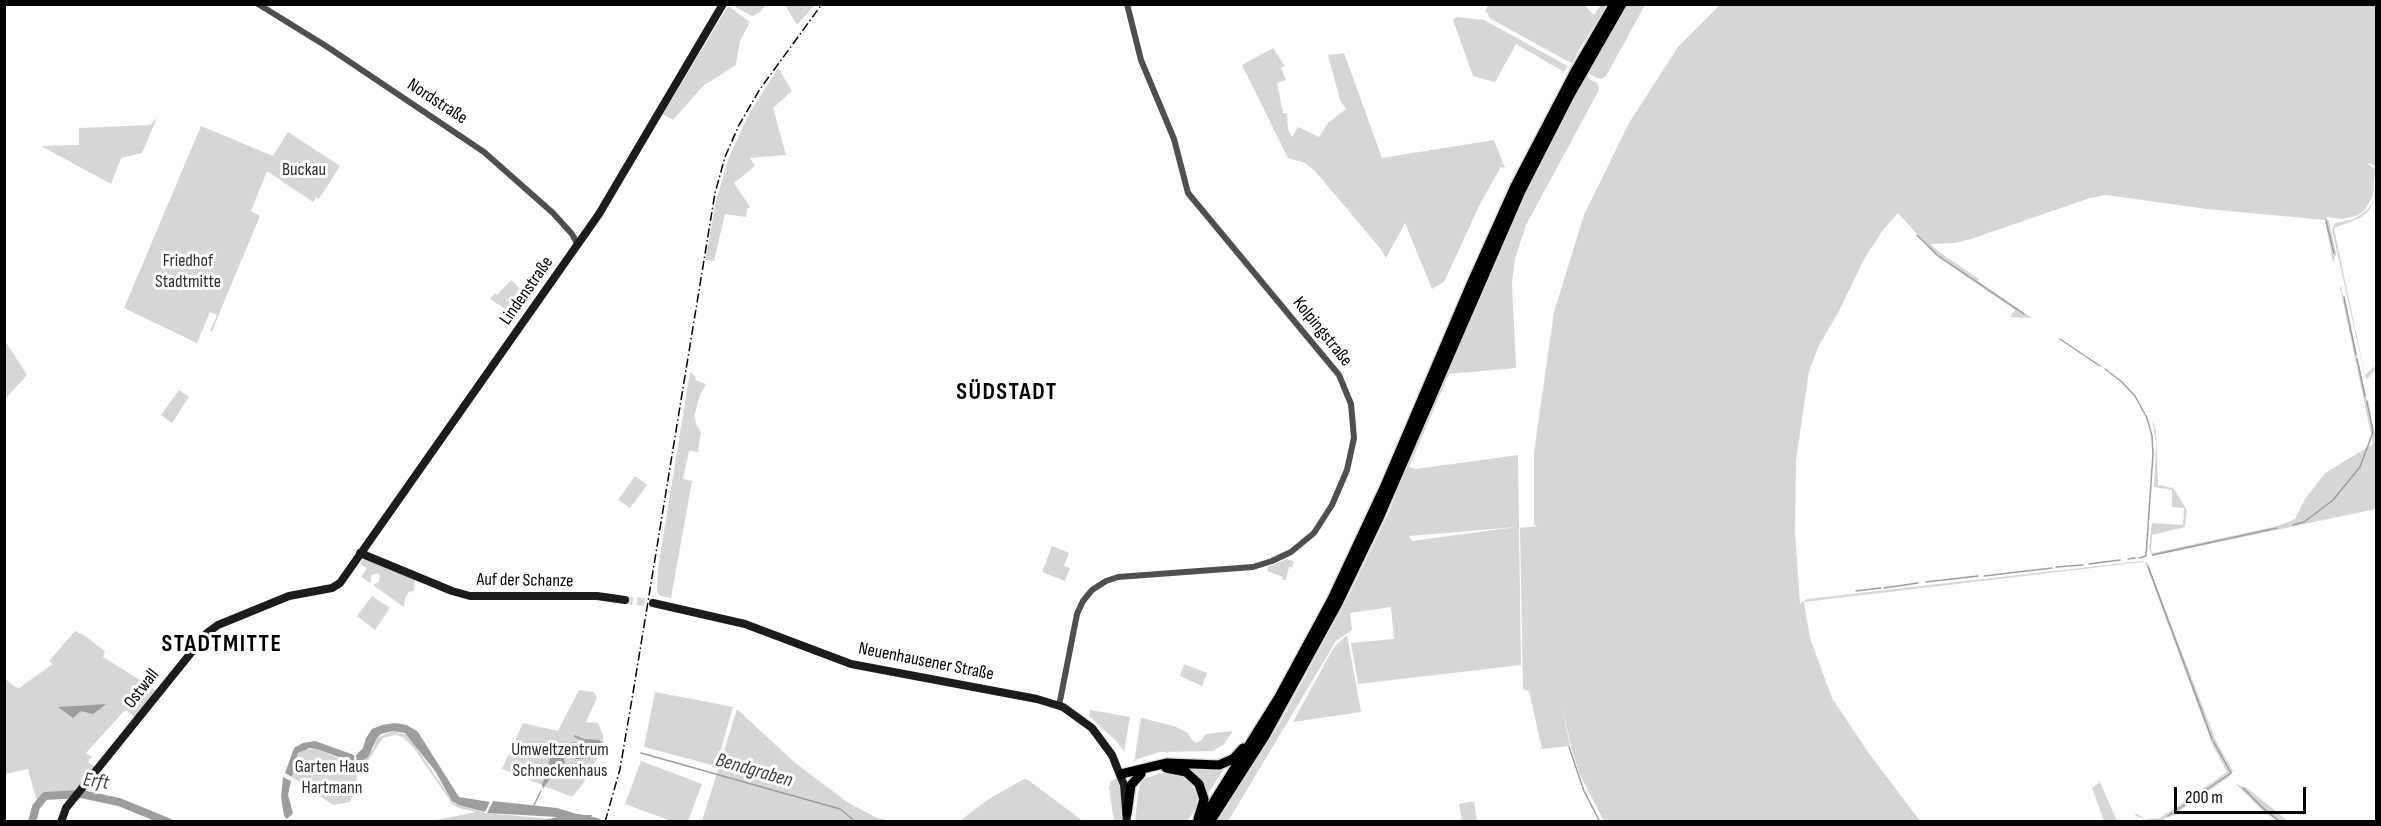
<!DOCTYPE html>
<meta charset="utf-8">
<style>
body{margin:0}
#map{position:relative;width:2381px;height:826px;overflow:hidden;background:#fff;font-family:"Sofia Sans Condensed",sans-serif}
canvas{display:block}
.frame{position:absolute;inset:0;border:6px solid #000;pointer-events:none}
.scale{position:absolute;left:2174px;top:787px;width:132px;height:27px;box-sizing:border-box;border:3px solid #000;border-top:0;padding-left:8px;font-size:18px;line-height:21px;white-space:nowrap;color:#000;-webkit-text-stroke:4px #fff;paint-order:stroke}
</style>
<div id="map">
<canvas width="2381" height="826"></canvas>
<div class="frame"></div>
<div class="scale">200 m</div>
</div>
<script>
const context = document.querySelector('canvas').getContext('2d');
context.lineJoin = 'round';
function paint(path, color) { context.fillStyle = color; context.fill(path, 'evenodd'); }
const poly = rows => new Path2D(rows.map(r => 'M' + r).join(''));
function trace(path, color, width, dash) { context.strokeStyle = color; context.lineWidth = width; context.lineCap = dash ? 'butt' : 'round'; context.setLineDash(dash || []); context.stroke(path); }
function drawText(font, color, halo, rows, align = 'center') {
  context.font = font + ' "Sofia Sans Condensed",sans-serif'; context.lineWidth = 6; context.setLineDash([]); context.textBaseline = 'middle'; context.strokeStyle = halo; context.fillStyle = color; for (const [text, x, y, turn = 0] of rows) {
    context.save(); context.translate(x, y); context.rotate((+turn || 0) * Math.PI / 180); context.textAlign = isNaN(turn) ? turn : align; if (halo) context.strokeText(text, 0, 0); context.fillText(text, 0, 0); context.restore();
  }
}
paint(poly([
 [1583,4,1594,15,1601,5,1608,5,1578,51,1573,64,1489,18,1488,13,1485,12,1488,5],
 [731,5,766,5,760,12,752,16],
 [785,5,815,5,797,25],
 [1628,5,1645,5,1606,76,1601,79,1597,78,1588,73],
 [1720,5,2376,5,2376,167,2370,163,2368,164,2375,169,2373,195,2365,210,2356,216,2342,219,2326,217,2329,221,2336,254,2333,263,2325,220,2207,209,2106,195,2090,198,1971,239,1955,243,1930,244,1942,254,1979,279,1978,281,2032,318,2010,317,2015,310,1939,258,1898,213,1883,230,1864,259,1839,311,1819,345,1809,371,1796,461,1795,532,1800,604,1807,599,2141,561,2147,562,2216,741,2233,771,2229,777,2172,816,2160,821,2151,821,2138,817,2136,816,2135,813,2145,819,2160,818,2227,772,2213,746,2145,562,2143,562,1804,602,1810,638,1832,698,1868,752,1920,821,1604,821,1580,775,1572,751,1563,709,1570,746,1542,749,1529,691,1523,689,1520,528,1537,526,1534,525,1534,452,1554,312,1584,215,1629,123,1678,47],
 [728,6,750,22,740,41,736,65,703,86,673,120,663,114],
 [1457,17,1484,20,1568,66,1564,72,1516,44,1495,82,1473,76,1453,20],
 [1273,48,1285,66,1281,68,1286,80,1277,83,1283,113,1287,113,1288,129,1292,137,1298,127,1319,137,1328,123,1346,109,1340,100,1328,55,1344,53,1382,158,1494,140,1505,168,1501,167,1481,202,1444,282,1432,289,1405,223,1386,258,1380,248,1315,171,1305,163,1288,158,1242,65],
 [778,68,792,91,773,108,786,155,750,158,755,166,734,183,750,207,747,209,746,217,725,214,714,261,705,260,716,201,729,157,749,114],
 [1585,76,1598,84,1599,90,1526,225,1515,259,1512,282,1516,368,1449,374,1409,467,1416,469,1518,455,1521,665,1358,684,1351,643,1394,639,1391,607,1350,613,1352,630,1336,641,1230,818,1227,821,1217,822,1281,721,1349,595,1390,510,1406,466,1507,232],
 [1516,527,1412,541,1409,537,1410,536],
 [157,118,142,153,121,158,111,184,41,146,79,145,79,128,150,125],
 [201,126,273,156,288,132,340,166,319,199,316,197,313,202,267,171,251,211,260,216,224,302,212,332,210,331,217,315,210,312,197,343,124,308],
 [2376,176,2376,196,2368,212,2360,218,2334,228,2365,375,2376,365,2376,369,2366,380,2332,230,2335,223,2354,219,2367,210,2374,200],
 [511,280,530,298,517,317,490,299,495,293,497,295],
 [2341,286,2376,439,2376,509,2152,556,2149,547,2152,523,2183,525,2184,508,2172,507,2172,490,2154,487,2156,442,2152,421,2144,402,2156,430,2158,485,2173,488,2187,510,2185,527,2152,535,2151,550,2153,553,2278,526,2295,519,2305,499,2325,473,2373,444,2340,287],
 [5,341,27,375,5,399,4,399],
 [690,372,696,377,695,380,706,384,700,395,694,417,697,426,701,432,698,452,689,451,683,479,692,481,671,598,660,596,657,592,658,568],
 [179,390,189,397,172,423,161,415],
 [635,476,647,485,630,508,618,500],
 [1052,546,1069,553,1064,566,1070,568,1065,581,1042,572],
 [363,559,415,578,414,591,409,592,405,598,404,607,373,585,379,582,380,576,378,573,371,575,371,583,361,577,367,568,360,564],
 [1287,559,1294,562,1292,567,1289,567,1286,580,1282,580,1283,577,1267,571,1268,567],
 [372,596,390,608,375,630,357,616],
 [75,631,85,636,105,651,103,657,157,691,136,718,126,710,124,711,86,753,92,757,88,762,96,767,75,795,45,796,41,801,36,798,28,769,5,774,4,678,15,687,19,688,53,664,49,661],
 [1347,635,1361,712,1293,722,1334,647],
 [1184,664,1207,673,1202,686,1180,676],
 [579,690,594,692,597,698,586,722,598,723,603,735,604,746,582,785,572,797,502,769,523,723,558,731],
 [655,692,733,707,716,766,644,747],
 [737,709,794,762,847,802,877,818,890,821,702,821],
 [1090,710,1130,717,1124,752,1118,743,1089,716],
 [1141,718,1174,726,1188,733,1191,739,1196,743,1202,740,1205,734,1233,731,1224,744,1213,751,1160,752,1137,759,1134,762],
 [392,731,408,735,454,803,485,813,553,819,541,822,431,821,476,812,459,808,453,805,413,747,403,737,396,735,383,738,367,762,357,765,373,749,377,738],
 [305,749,317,749,355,765,358,792,353,794,350,802,333,805,292,777,298,753],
 [641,761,702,784,688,821,671,821,625,804],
 [1184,766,1226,766,1207,795,1206,789,1200,777],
 [1174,771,1185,776,1194,784,1198,795,1199,805,1187,821,1135,822,1138,792,1142,780,1157,774],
 [1117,778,1120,788,1124,821,1114,822,1109,787,1111,781],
 [1024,779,1028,780,1083,821,960,821,987,800],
 [2100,782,2105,794,2117,821,2104,821,2092,788],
 [2236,784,2247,788,2288,821,2277,821,2265,813],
 [1474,801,1477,821,1462,821,1459,804]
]), '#d6d6d6');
paint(poly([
 [106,704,93,714,81,711,73,718,58,707],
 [395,723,407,725,418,732,459,797,490,802,485,812,459,805,452,801,435,771,405,733,392,731,381,734,377,738,368,757,357,764,356,755,363,748,366,738,372,729,382,725],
 [574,735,584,739,599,740,603,744,594,756,589,758,576,759,573,754,567,752,564,757,565,769,552,775,543,789,542,784,547,774,550,758,562,747,573,742,585,744,585,742,574,737],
 [315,741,354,755,355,763,317,749,309,748,298,753,292,777,285,773,294,748,303,743],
 [283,777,291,781,288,795,293,813,287,819,284,816,281,797],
 [493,801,557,808,580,815,592,815,589,821,541,821,557,817,487,813]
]), '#9d9d9d');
trace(poly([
 [2326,221,2334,253],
 [1917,235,1937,255,2024,314],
 [2344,297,2356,355],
 [2060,339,2100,366],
 [2357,359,2365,396],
 [2105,369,2122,382,2135,396,2147,418,2152,436,2153,454,2146,556,2139,558],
 [2293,525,2304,522,2333,500,2360,467,2373,432,2367,401],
 [2153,555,2277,528],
 [2128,559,2135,558],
 [2089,564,2120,560],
 [2148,566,2212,739,2231,773,2203,792],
 [2056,567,2083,565],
 [1984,576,2052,568],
 [1926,582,1978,576],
 [1884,588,1918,583],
 [1856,591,1881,588],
 [1569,747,1584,791,1600,822],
 [641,753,840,809,856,822],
 [2243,788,2263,808,2280,822],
 [533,807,541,791],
 [2177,810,2199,795],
 [2168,816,2172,813]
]), '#9d9d9d', 1.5);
trace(poly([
 [578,818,597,822],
 [32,822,36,807,45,796,81,794,119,802,168,822]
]), '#9d9d9d', 8);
trace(poly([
 [625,600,653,603]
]), '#d9d9d9', 8, [8, 4]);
const motorway = poly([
 [1166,768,1186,772,1199,784,1204,799,1198,819],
 [1121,774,1167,763,1219,765,1233,759,1243,748],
 [1127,814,1131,785,1141,774],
 [1201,822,1279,697,1332,599,1384,488,1471,284,1515,186,1574,73,1614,4],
 [1210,822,1265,736,1338,603,1379,518,1521,191,1570,95,1622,4]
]);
trace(motorway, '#dbdbdb', 12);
trace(poly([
 [258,4,326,46,484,152,553,213,572,234,578,245],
 [1059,706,1077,614,1083,601,1092,590,1106,581,1118,577,1253,567,1272,561,1291,552,1314,533,1332,505,1347,470,1354,438,1351,404,1339,375,1188,193,1174,139,1141,60,1127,4]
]), '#4f4f4f', 6);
trace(poly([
 [360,553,452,591,470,596,597,596,625,600],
 [653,603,745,624,851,664,1037,699,1063,707,1092,728,1112,755,1124,785,1127,822],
 [61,822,66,808,207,633,218,625,289,596,332,588,340,583,599,214,723,4]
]), '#1c1c1c', 8);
trace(motorway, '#000', 9);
trace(poly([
 [605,822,620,769,633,693,715,193,725,157,739,125,760,89,822,4]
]), '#000', 1.5, [9, 3, 1.5, 3]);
drawText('18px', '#000', '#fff', [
 ["Nordstraße",437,102,33],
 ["Lindenstraße",527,291,-55],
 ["Kolpingstraße",1322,332,51],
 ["Auf der Schanze",525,581,1],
 ["Neuenhausener Straße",926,662,11],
 ["Ostwall",142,689,-52]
]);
drawText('18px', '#2d2d2d', '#fff', [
 ["Buckau",304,170],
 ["Friedhof",188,261],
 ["Stadtmitte",188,282],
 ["Umweltzentrum",560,750],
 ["Schneckenhaus",560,771],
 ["Garten Haus",332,767],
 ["Hartmann",332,788]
]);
drawText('italic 20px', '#3e3e3e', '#fff', [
 ["Bendgraben",754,771,16],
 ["Erft",96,782,9]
]);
context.letterSpacing = '1.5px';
drawText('bold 24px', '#000', '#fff', [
 ["SÜDSTADT",1007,393],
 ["STADTMITTE",222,645]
]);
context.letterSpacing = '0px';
</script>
